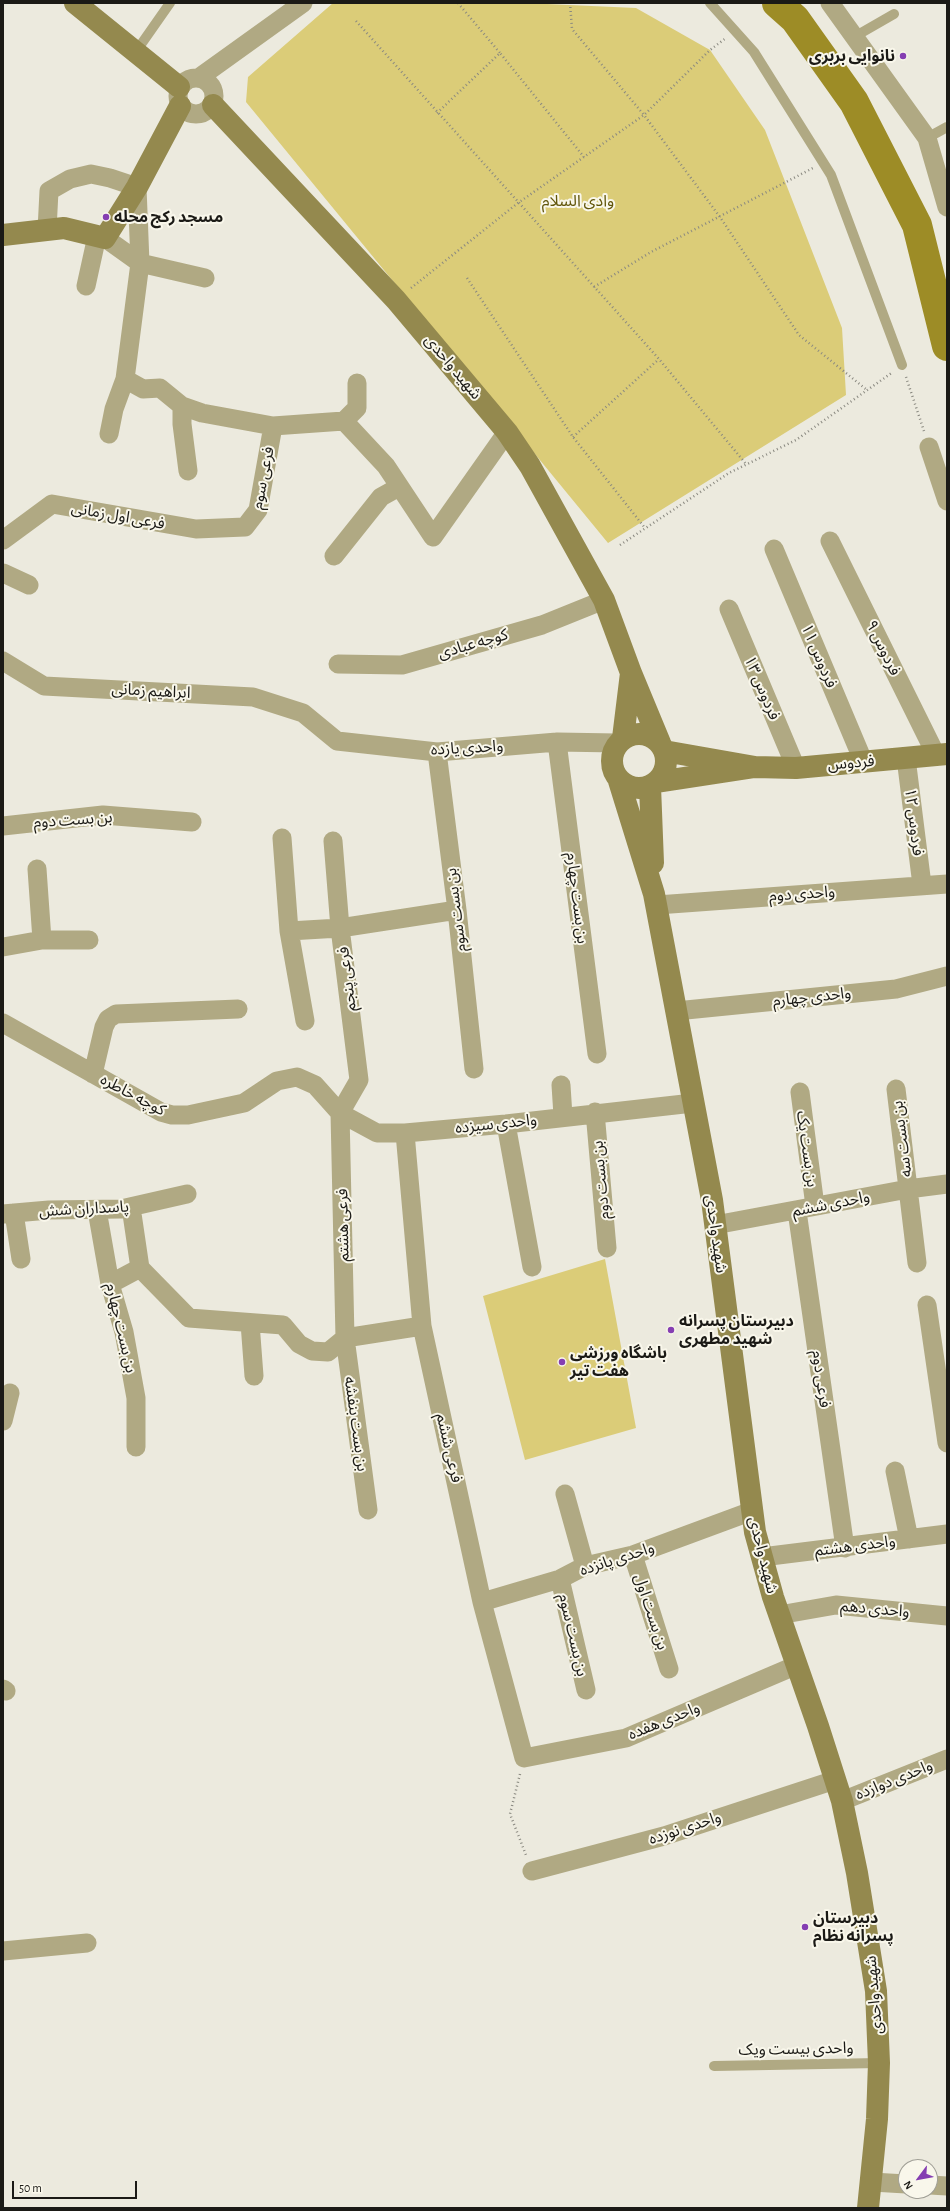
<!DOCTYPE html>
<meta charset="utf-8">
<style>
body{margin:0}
#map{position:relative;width:950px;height:2211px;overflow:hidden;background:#eceade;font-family:"Alegreya Sans",sans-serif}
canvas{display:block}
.frame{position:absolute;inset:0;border:4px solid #1b1a16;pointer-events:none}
.north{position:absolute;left:898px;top:2159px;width:40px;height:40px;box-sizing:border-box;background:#f9f7eb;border:1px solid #a09f96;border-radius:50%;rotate:238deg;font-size:11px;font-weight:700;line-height:16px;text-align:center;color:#1b1a16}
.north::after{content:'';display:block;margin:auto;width:14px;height:18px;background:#853eb2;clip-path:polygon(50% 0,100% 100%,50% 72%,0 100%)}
.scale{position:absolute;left:12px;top:2181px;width:125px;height:18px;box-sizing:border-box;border:2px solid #1b1a16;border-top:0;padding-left:5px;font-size:12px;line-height:14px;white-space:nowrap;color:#1b1a16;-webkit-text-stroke:3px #f9f7eb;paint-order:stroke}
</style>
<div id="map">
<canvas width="950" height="2211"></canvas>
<div class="frame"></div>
<div class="north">N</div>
<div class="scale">50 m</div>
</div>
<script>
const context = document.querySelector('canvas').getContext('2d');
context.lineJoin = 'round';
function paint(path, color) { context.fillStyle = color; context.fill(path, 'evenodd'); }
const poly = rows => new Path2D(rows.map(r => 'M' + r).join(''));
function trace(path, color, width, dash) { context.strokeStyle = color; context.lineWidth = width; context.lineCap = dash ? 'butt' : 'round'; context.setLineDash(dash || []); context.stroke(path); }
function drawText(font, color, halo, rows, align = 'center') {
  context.font = font + ' "Alegreya Sans","Noto Sans Arabic",sans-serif'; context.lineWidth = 4; context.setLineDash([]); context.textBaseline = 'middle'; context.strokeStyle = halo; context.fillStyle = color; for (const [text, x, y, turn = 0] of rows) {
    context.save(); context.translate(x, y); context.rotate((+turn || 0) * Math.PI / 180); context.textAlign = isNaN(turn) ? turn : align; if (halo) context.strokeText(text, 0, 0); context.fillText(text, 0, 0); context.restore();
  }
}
paint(poly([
 [333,3,525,3,636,8,710,50,765,130,842,328,846,395,608,543,246,102,248,77],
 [605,1259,636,1428,525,1460,483,1296]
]), '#dbcc78');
trace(poly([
 [777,3,795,19,854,102,917,225,947,346]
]), '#9d8c26', 30);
trace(poly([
 [458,3,500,53],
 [570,3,572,29,644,115,720,217,799,335,867,390],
 [356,21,659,359,746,464],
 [437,113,500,53,584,157],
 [467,278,573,437,645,528],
 [594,287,651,252,813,168],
 [411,288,518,203,644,115,710,50,726,38],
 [906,377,924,431],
 [573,437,659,359],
 [620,545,729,473,796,440,893,372],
 [520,1774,510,1814,526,1855]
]), '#8a8980', 2.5, [1, 3]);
trace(poly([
 [710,3,754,52,831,175,902,365],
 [854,37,894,14],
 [135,53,170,3],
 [927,138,947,127],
 [714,2066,879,2063]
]), '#b0a983', 10);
trace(poly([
 [830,3,927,138,947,207],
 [200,77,303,3],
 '178 96a18 18 0 1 1 36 0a18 18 0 1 1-36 0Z',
 [47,230,49,191,70,179,91,174,110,178,137,187,140,263,125,379,143,389,160,388,182,406,202,413,273,426,344,421,386,466,433,537,507,432],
 [105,238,140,263,205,278],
 [86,286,97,236],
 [182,406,182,424,188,471],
 [344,421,357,408,357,383],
 [109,434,114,409,125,379],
 [929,447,947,501],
 [3,540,52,504,196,529,245,527,258,510,273,426],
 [830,541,936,755],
 [774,549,864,763],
 [334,556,381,497,399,487],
 [3,573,29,585],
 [729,609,796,768],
 [3,661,44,686,253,697,303,713,337,741,437,752,557,742,617,743],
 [338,664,402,665,542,625,604,600],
 [557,742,597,1054],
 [437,752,457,910,474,1069],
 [906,758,922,885],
 [3,826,103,815,192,822],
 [282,838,289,931,305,1021],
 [333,841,340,928,359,1080,340,1113,345,1338,368,1510],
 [37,869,42,940],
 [657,905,947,884],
 [289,931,340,928,457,910],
 [3,947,42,940,89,940],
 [676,1011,896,989,947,976],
 [3,1023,161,1112,172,1115,188,1115,244,1103,277,1081,297,1077,315,1085,340,1113,377,1133,405,1133,506,1124,693,1103],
 [93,1074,104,1027,108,1019,116,1014,238,1009],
 [561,1085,563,1116],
 [896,1089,917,1263],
 [800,1092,815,1206],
 [595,1112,607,1248],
 [506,1124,532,1267],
 [405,1133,422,1326,482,1602,524,1758,626,1738,797,1665],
 [131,1207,140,1268,189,1318,283,1325,299,1344,312,1351,328,1352,345,1338,422,1326],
 [97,1210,110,1284,124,1332,136,1398,136,1447],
 [797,1211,845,1548],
 [14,1213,21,1259],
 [3,1214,49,1210,121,1209,187,1194],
 [715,1225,908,1189,947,1184],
 [110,1284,140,1268],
 [927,1305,947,1443],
 [250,1323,254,1376],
 [3,1421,10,1393],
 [895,1471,909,1539],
 [565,1494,585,1566],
 [633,1555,669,1669],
 [762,1557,947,1534],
 [560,1579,586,1690],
 [482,1602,560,1579,585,1566,633,1555,752,1511],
 [779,1615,836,1605,947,1616],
 [3,1689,6,1691],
 [842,1801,947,1759],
 [532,1871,664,1836,835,1780],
 [3,1951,87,1943],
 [872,2182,906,2184],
 [930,2185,947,2186]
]), '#b0a983', 19);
trace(poly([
 [75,3,179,87],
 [213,105,396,300,507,432,530,466,604,600,631,673],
 [3,235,64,228,105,238,137,187,180,106],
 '612 761a27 27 0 1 1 54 0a27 27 0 1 1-54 0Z',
 [623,738,631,673,660,743],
 [755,767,796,768,947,754],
 [619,781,654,894,712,1200,755,1532,773,1597,818,1726,842,1801,857,1873,876,1991,879,2063,877,2119,868,2208],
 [657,782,755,767,664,751],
 [650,786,653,863]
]), '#94894e', 22);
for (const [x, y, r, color] of [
 [903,56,4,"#853eb2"],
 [106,217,4,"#853eb2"],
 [671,1330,4,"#853eb2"],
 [562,1362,4,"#853eb2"],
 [805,1927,4,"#853eb2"]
]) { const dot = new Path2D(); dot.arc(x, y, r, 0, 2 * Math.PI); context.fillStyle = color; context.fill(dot); trace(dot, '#f9f7eb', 1.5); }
drawText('bold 16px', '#1b1a16', '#f9f7eb', [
 ["نانوایی بربری",895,56,"right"],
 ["مسجد رکج محله",114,217],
 ["دبیرستان پسرانه",679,1321],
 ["شهید مطهری",679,1339],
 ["باشگاه ورزشی",570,1353],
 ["هفت تیر",570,1371],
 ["دبیرستان",813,1918],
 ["پسرانه نظام",813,1936]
], 'left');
drawText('16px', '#62560b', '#f9f7eb', [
 ["وادی السلام",578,201]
]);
drawText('16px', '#1b1a16', '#f9f7eb', [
 ["شهید واحدی",453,367,50],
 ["فرعی سوم",263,478,-79],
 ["فرعی اول زمانی",118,516,10],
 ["کوچه عبادی",473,644,-16],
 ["فردوس ۹",883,648,64],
 ["فردوس ۱۱",819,656,67],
 ["فردوس ۱۳",762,688,67],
 ["ابراهیم زمانی",151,691,3],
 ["واحدی یازده",467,748,-3],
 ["فردوس",851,763,-5],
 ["بن بست دوم",73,820,-4],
 ["فردوس ۱۲",914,822,83],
 ["واحدی دوم",802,894,-4],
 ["بن بست چهارم",577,898,83],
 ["بن بست سوم",456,910,-97],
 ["فرعی پنجم",347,979,-97],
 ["واحدی چهارم",812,997,-6],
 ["كوچه خاطره",133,1095,28],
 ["واحدی سیزده",496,1124,-6],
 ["بن بست سه",902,1139,-97],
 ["بن بست یک",807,1149,82],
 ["بن بست دوم",601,1180,-95],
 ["واحدی ششم",831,1204,-11],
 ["پاسداران شش",84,1209,-3],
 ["فرعی هشتم",343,1225,-91],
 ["شهید واحدی",716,1234,82],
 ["بن بست چهارم",121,1328,77],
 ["فرعی دوم",821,1379,82],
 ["بن بست بنفشه",356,1424,82],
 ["فرعی ششم",449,1448,77],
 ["واحدی هشتم",855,1546,-7],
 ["شهید واحدی",763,1555,76],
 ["واحدی پانزده",617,1559,-18],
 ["واحدی دهم",875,1609,5],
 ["بن بست اول",651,1612,72],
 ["بن بست سوم",573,1635,77],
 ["واحدی هفده",664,1721,-22],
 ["واحدی دوازده",894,1780,-22],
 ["واحدی نوزده",685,1828,-18],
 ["شهید واحدی",874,1995,-95],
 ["واحدی بیست ویک",796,2049,-1]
]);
</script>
